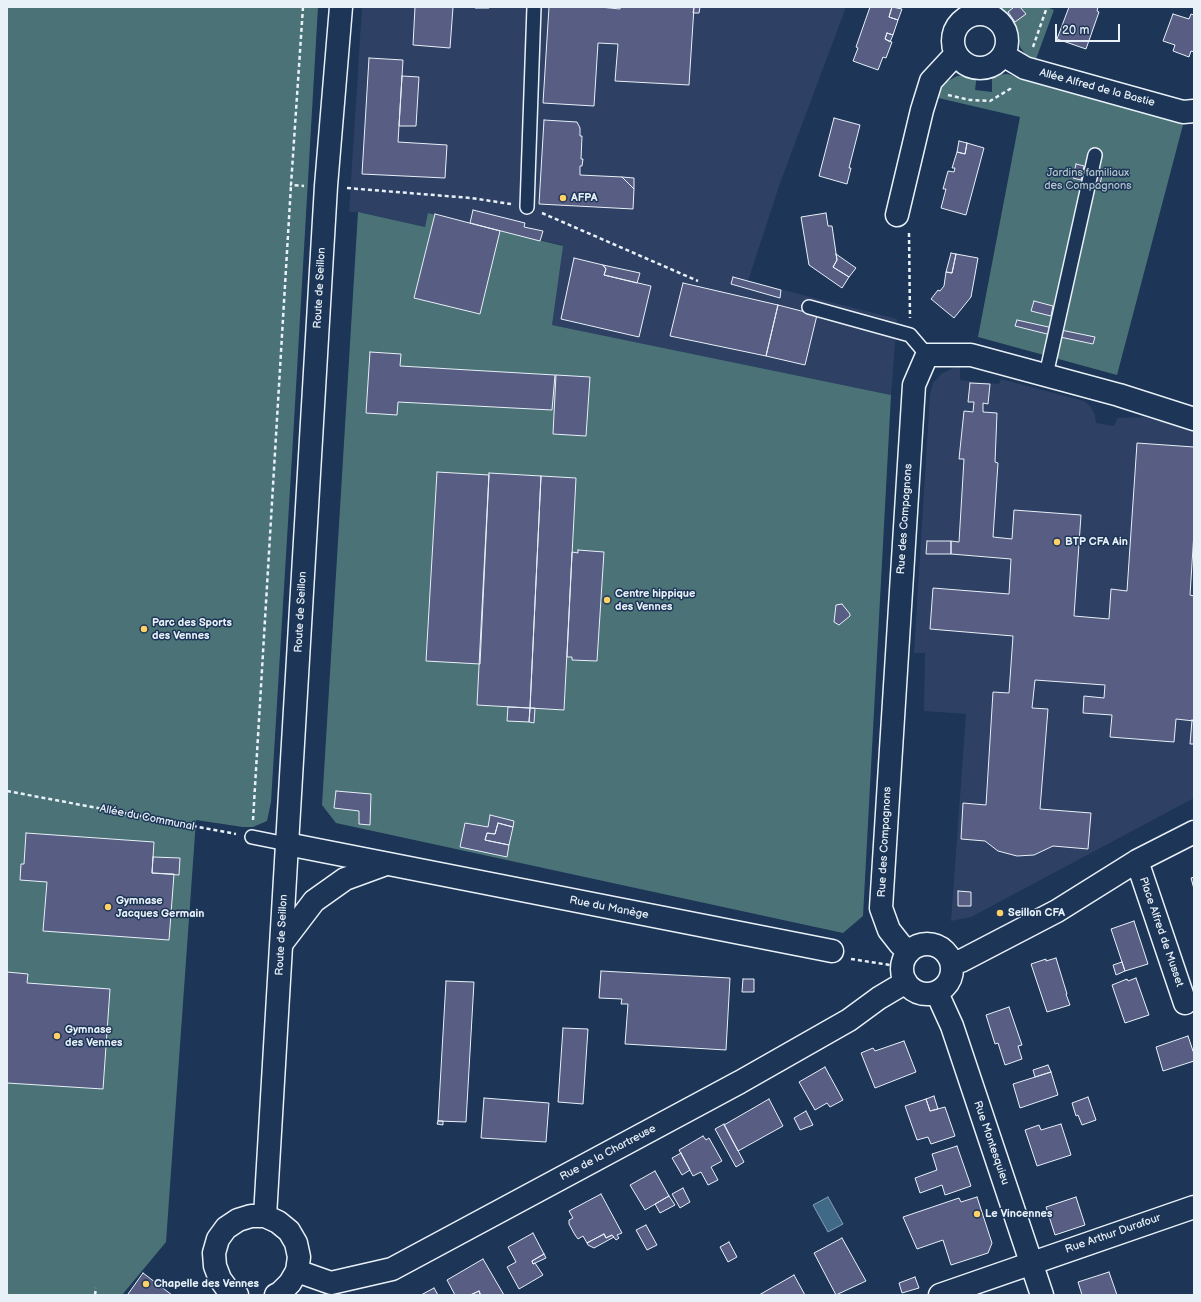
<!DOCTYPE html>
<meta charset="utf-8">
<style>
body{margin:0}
#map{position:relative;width:1201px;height:1302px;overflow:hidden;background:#1d3557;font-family:"Balsamiq Sans",sans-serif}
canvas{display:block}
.frame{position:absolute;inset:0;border:8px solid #e8f1f8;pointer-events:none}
.scale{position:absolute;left:1055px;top:24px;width:65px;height:18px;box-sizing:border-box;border:2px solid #e8f1f8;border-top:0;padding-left:5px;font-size:12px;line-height:14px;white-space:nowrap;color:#e8f1f8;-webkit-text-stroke:3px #1d3557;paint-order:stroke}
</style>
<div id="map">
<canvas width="1201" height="1302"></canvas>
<div class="frame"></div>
<div class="scale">20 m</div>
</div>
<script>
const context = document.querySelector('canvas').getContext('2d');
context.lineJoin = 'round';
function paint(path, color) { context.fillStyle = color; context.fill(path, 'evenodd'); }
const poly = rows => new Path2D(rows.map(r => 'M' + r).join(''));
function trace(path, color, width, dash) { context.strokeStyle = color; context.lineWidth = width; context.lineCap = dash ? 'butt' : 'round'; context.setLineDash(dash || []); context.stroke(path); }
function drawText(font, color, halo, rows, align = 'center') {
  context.font = font + ' "Balsamiq Sans",sans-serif'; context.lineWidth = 3; context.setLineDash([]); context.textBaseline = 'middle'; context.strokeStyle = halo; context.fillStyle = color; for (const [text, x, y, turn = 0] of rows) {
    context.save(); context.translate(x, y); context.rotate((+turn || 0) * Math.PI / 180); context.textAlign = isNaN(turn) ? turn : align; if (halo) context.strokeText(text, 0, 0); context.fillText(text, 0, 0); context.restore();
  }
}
paint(poly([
 [362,7,846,7,780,183,748,281,897,319,891,395,552,325,562,245,429,213,425,227,358,212,349,212],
 [960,365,960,380,999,384,1001,379,1084,401,1090,406,1095,415,1096,423,1114,426,1118,418,1145,417,1194,431,1194,798,971,917,951,921,966,714,924,711,925,653,914,653,930,394,933,383,941,374]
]), '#2e4164');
paint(poly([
 [7,7,318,7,292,456,271,802,267,821,253,827,243,827,196,820,166,1242,122,1295,7,1295],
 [998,7,1047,7,1054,10,1036,59,1026,55,1020,47,1014,26],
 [977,74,975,90,992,92,992,75,1008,74,1027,81,1184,121,1117,375,978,337,1020,117,934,97,942,84,957,76],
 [358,212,425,227,428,213,563,246,552,325,891,395,863,916,843,933,336,823,322,805]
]), '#4b7377');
const water = poly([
 [828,1197,843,1224,828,1232,813,1205,828,1197]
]);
paint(water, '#3f6986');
trace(water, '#839fb4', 1);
const building = poly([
 [415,7,453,7,450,48,413,45,415,7],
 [475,7,489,7,489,8,475,8,475,7],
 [549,7,600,7,620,9,620,7,694,7,689,85,615,81,618,44,598,43,594,106,543,103,549,7],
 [694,7,700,7,699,13,693,13,694,7],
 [870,7,892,7,889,17,898,20,893,35,887,33,885,39,892,42,886,58,883,57,878,70,853,61,858,48,856,47,870,7],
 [892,7,902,9,898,20,889,17,892,7],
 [1014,7,1020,7,1026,14,1015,22,1008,12,1014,7],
 [1069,7,1098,7,1097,11,1099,12,1086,49,1057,39,1069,7],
 [1173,14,1189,19,1191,14,1194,15,1194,52,1191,51,1189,57,1173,51,1175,45,1163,41,1173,14],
 [887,33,893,35,890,42,885,39,887,33],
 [369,58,403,60,398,142,447,145,445,178,362,174,369,58],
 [402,76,419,77,416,126,399,126,402,76],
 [834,118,860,125,849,168,851,168,847,184,819,176,834,118],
 [544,120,577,122,580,128,580,136,582,136,581,159,583,159,582,166,580,166,580,175,622,177,634,189,633,209,539,204,544,120],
 [959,141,967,143,965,154,957,152,959,141],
 [967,143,984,148,966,215,941,208,946,189,943,189,948,171,954,172,955,168,952,168,957,152,965,154,967,143],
 [1076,164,1084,166,1081,180,1073,178,1076,164],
 [1097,168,1103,170,1100,184,1093,183,1097,168],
 [622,177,634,178,634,189,622,177],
 [473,210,525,223,524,227,543,231,540,241,470,223,473,210],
 [826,213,828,226,832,226,837,260,833,267,849,277,842,288,809,265,801,217,826,213],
 [435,214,500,231,480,314,414,298,435,214],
 [951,253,956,254,952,273,946,272,951,253],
 [836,254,856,268,849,277,833,267,837,260,836,254],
 [956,254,978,258,971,297,954,318,931,299,938,290,940,291,944,286,946,272,952,273,956,254],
 [574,258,603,265,606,269,604,275,651,286,639,337,561,319,574,258],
 [603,265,640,273,637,283,604,275,606,269,603,265],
 [733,277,781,290,780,298,731,284,733,277],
 [683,283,778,305,766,356,670,336,683,283],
 [1034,301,1053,306,1051,316,1031,311,1034,301],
 [778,305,817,315,805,365,766,356,778,305],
 [1017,320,1053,328,1051,335,1015,326,1017,320],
 [1061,330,1095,337,1093,344,1060,337,1061,330],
 [370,352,401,354,400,366,555,375,552,410,398,402,397,415,366,413,370,352],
 [556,375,590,377,586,436,553,434,556,375],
 [970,383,990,384,988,404,983,403,983,412,997,413,995,462,998,463,993,537,1012,539,1014,510,1081,515,1074,616,1109,619,1111,589,1127,591,1137,443,1194,447,1194,532,1190,595,1194,596,1194,721,1176,719,1174,742,1110,737,1112,715,1083,713,1084,696,1104,698,1105,685,1035,680,1032,708,1048,709,1040,809,1091,813,1088,849,1053,846,1034,855,1017,856,998,851,985,841,961,839,963,803,986,805,993,692,1009,693,1013,636,930,629,933,588,1009,594,1011,559,951,554,951,541,959,542,964,459,959,459,964,411,973,412,974,402,968,402,970,383],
 [437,472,489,475,480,664,426,661,437,472],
 [489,473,541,476,530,708,477,705,489,473],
 [541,476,576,478,564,710,530,708,541,476],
 [927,541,951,541,951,554,926,554,927,541],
 [578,550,604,552,597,661,572,660,572,657,567,657,572,552,578,553,578,550],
 [842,604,850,614,850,616,839,625,834,622,836,605,842,604],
 [508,707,530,708,529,722,507,721,508,707],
 [530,708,535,708,534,723,529,722,530,708],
 [1192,720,1194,721,1194,744,1190,744,1192,720],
 [336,791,371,794,370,825,359,824,359,811,334,808,336,791],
 [490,815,514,821,513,827,498,823,495,834,487,833,485,840,509,845,507,857,460,847,465,823,488,827,490,815],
 [498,823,513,827,509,845,485,840,487,833,495,834,498,823],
 [26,833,154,842,152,873,174,874,169,940,43,931,47,882,20,880,21,864,24,864,26,833],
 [153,857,180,858,179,875,152,873,153,857],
 [1194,877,1194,889,1191,878,1194,877],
 [958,891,971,892,971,906,958,906,958,891],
 [1134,921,1148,964,1125,971,1111,929,1134,921],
 [1056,958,1067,994,1066,994,1070,1005,1047,1012,1031,964,1046,959,1046,961,1056,958],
 [1122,962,1125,971,1116,975,1113,965,1122,962],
 [601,971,730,978,726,1050,625,1044,628,1004,621,1004,622,999,599,998,601,971],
 [7,972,28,974,27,983,110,989,103,1089,7,1083,7,972],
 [1136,978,1149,1015,1125,1023,1112,985,1127,979,1128,981,1136,978],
 [743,979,754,979,754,992,742,992,743,979],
 [446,981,474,982,466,1122,438,1121,446,981],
 [1009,1007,1022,1045,1018,1046,1022,1059,1005,1065,998,1043,995,1044,986,1015,1009,1007],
 [563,1028,588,1029,583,1104,558,1102,563,1028],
 [1188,1036,1194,1054,1194,1061,1163,1071,1156,1047,1188,1036],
 [904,1041,916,1072,875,1088,861,1053,873,1048,875,1051,904,1041],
 [1048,1065,1051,1072,1035,1077,1033,1070,1048,1065],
 [825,1067,843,1100,830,1107,827,1103,815,1110,799,1082,825,1067],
 [1051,1072,1058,1095,1020,1108,1013,1084,1051,1072],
 [934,1096,938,1109,930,1111,926,1099,934,1096],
 [1088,1097,1096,1120,1082,1125,1078,1115,1076,1116,1072,1103,1088,1097],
 [484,1098,549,1103,546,1142,481,1138,484,1098],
 [769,1099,783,1126,738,1151,724,1125,769,1099],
 [926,1099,930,1111,945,1107,955,1136,931,1144,928,1137,917,1140,905,1106,926,1099],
 [806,1111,813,1125,800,1130,794,1118,806,1111],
 [438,1121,443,1121,443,1125,437,1124,438,1121],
 [724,1124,744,1162,736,1167,715,1129,724,1124],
 [1061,1124,1071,1155,1037,1166,1025,1130,1039,1125,1041,1130,1061,1124],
 [703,1136,706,1140,709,1138,722,1161,711,1167,718,1180,708,1185,701,1172,693,1176,679,1150,703,1136],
 [957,1146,971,1186,945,1195,942,1185,920,1193,915,1178,937,1170,932,1154,957,1146],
 [681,1153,690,1170,682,1175,672,1158,681,1153],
 [655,1171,669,1196,645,1210,630,1185,655,1171],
 [683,1188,690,1202,680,1208,672,1194,683,1188],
 [601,1194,622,1233,617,1235,619,1238,616,1240,612,1235,606,1238,604,1234,587,1243,583,1236,578,1239,575,1235,569,1224,569,1220,573,1218,569,1211,601,1194],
 [669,1196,675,1205,660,1213,655,1204,669,1196],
 [977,1197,992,1243,988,1253,951,1265,943,1240,917,1249,903,1217,959,1198,961,1202,977,1197],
 [1076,1197,1085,1225,1055,1235,1046,1207,1076,1197],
 [646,1225,657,1245,647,1250,636,1230,646,1225],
 [533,1233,544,1254,532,1261,533,1264,535,1263,543,1275,519,1289,507,1267,516,1262,508,1247,533,1233],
 [604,1234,606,1238,612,1235,614,1237,594,1248,588,1245,587,1243,604,1234],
 [842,1238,866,1281,836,1295,814,1253,842,1238],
 [729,1242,737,1257,728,1262,720,1247,729,1242],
 [544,1254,546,1258,533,1264,532,1261,544,1254],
 [483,1259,504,1295,481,1295,479,1291,471,1295,455,1295,447,1280,483,1259],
 [1109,1272,1117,1295,1082,1295,1078,1282,1109,1272],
 [143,1273,172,1295,129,1295,128,1294,143,1273],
 [794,1275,805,1295,759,1295,794,1275],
 [915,1277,919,1288,902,1293,899,1283,915,1277],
 [434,1288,438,1295,421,1295,434,1288],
 [479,1291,480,1295,470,1295,479,1291]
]);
paint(building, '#575d83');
trace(building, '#e8f1f8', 1);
const lane = poly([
 [527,207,534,7],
 [809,307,910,335,927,355],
 [1046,375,1095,155],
 [252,837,287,844]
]);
const street = poly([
 '953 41a27 27 0 1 1 54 0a27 27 0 1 1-54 0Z',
 [1003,55,1025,68,1183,112,1194,111],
 [897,215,922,110,931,81,956,54],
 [287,844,832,951],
 [1137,861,1185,1003],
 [282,943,314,901,345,879,386,864],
 '902 969a25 25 0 1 1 50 0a25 25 0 1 1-50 0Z',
 [909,952,900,944,889,930,881,908,914,385,927,355,971,355,1119,395,1194,419],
 [951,961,961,961,1057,911,1137,861,1194,832],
 [937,993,952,1026,1042,1295],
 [297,1271,331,1283,392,1269,740,1082,849,1020,879,998,906,982],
 [940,1295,1194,1207]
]);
const secondary = poly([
 [265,1216,326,186,341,7],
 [237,1295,228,1290,220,1279,215,1266,214,1253,218,1239,226,1228,238,1220,251,1216,265,1216,278,1222,289,1231,296,1243,299,1257,297,1271,290,1283,280,1293,276,1295]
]);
trace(lane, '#e8f1f8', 16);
trace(street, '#e8f1f8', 25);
trace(secondary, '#e8f1f8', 25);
trace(poly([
 [303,7,291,185,304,186],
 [1033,47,1047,7],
 [948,95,970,100,990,101,1010,89,1012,86],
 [347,188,471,198,511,204],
 [542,213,698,281],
 [909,233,910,318],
 [7,791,236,834],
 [253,820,291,185],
 [851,959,890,965],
 [95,1295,96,1288]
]), '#e8f1f8', 2.5, [4, 3]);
trace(lane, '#1d3557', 13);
trace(street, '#1d3557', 22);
trace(secondary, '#1d3557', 22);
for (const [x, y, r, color] of [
 [563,198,4,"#ffd166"],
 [1057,542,4,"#ffd166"],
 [607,600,4,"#ffd166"],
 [144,629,4,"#ffd166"],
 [108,907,4,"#ffd166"],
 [1000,913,4,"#ffd166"],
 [57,1036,4,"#ffd166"],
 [977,1214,4,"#ffd166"],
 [146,1284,4,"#ffd166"]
]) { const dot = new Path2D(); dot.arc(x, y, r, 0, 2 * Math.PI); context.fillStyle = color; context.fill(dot); trace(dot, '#1d3557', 1.5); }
drawText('11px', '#e8f1f8', '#1d3557', [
 ["Allée Alfred de la Bastie",1097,88,15],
 ["Route de Seillon",320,288,-87],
 ["Rue des Compagnons",905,519,-86],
 ["Route de Seillon",301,612,-87],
 ["Allée du Communal",147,818,11],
 ["Rue des Compagnons",885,842,-87],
 ["Rue du Manège",609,908,11],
 ["Place Alfred de Musset",1161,932,71],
 ["Route de Seillon",282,935,-87],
 ["Rue Montesquieu",991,1143,71],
 ["Rue de la Chartreuse",608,1153,-28],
 ["Rue Arthur Durafour",1113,1234,-19]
]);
drawText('11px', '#b1c5cb', '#1d3557', [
 ["Jardins familiaux",1088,173],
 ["des Compagnons",1088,186]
]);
drawText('bold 11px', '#e8f1f8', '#1d3557', [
 ["AFPA",571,198],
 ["BTP CFA Ain",1065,542],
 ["Centre hippique",615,594],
 ["des Vennes",615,607],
 ["Parc des Sports",152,623],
 ["des Vennes",152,636],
 ["Gymnase",116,901],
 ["Jacques Germain",116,914],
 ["Seillon CFA",1008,913],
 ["Gymnase",65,1030],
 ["des Vennes",65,1043],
 ["Le Vincennes",985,1214],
 ["Chapelle des Vennes",154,1284]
], 'left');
</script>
